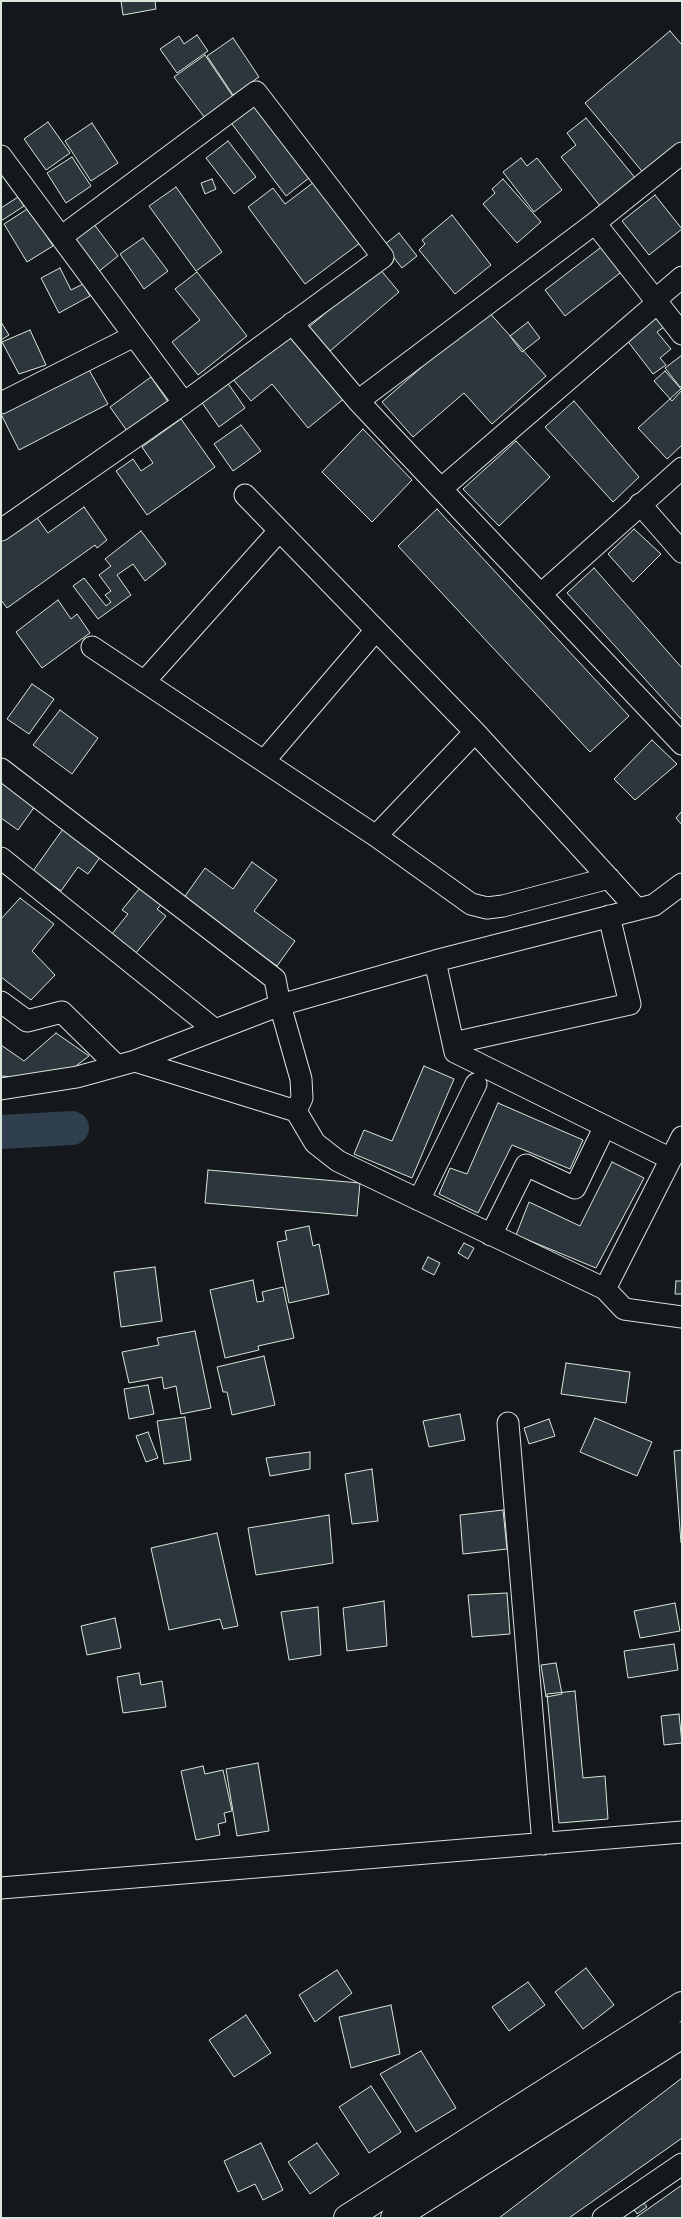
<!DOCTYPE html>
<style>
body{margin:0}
#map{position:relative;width:683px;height:2219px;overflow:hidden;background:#14181c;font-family:"Fira Sans",sans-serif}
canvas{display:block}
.frame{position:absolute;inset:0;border:2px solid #d8e6dc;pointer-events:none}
</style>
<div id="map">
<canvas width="683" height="2219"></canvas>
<div class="frame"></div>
</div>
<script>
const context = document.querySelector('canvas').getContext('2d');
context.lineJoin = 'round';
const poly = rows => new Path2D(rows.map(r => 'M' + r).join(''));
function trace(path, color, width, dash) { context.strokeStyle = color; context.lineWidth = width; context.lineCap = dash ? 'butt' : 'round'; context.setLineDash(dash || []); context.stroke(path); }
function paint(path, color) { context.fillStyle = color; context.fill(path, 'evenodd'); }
trace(poly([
 [1,1132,72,1128]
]), '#2f3f4d', 34);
const building = poly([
 [121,1,155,1,156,9,123,15,121,1],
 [670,31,682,45,682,147,646,176,585,103,670,31],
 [197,35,208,51,177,73,160,49,179,36,184,44,197,35],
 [233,38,259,77,233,95,207,56,233,38],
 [205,55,234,98,205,118,174,77,205,55],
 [252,103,309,178,286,196,229,120,252,103],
 [586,118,636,179,601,207,561,157,576,145,567,133,586,118],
 [48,122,70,153,46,170,24,139,48,122],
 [92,123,118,163,91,181,65,141,92,123],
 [228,141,256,177,234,194,206,158,228,141],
 [72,157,91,186,66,203,47,173,72,157],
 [521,158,527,166,537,158,562,190,534,212,503,172,521,158],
 [212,179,216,189,205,194,201,183,212,179],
 [318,179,364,240,305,284,248,207,273,188,285,204,318,179],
 [503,179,541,222,517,243,483,204,495,193,492,189,503,179],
 [176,187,222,252,196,271,149,206,176,187],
 [655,195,682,229,649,255,622,221,655,195],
 [18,197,24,206,1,221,1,208,18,197],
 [29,208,53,246,27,262,4,224,29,208],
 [452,215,491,265,455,294,419,250,425,244,422,240,452,215],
 [93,223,118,256,98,272,72,239,93,223],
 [399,233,417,256,402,268,384,245,399,233],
 [143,238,168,271,144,289,120,254,143,238],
 [604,245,624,270,565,316,545,290,604,245],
 [60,268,71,290,83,284,90,296,59,313,41,278,60,268],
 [379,268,399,292,330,351,309,327,379,268],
 [197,272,247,336,198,375,172,342,200,320,175,289,197,272],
 [487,310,546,376,492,424,464,393,413,437,382,402,487,310],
 [655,316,664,327,657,332,671,349,660,358,666,365,653,374,626,339,655,316],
 [1,322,9,335,1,340,1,322],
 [528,322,540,338,522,352,510,336,528,322],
 [30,330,46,365,19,374,2,342,30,330],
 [291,330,346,397,308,428,272,384,251,401,232,378,291,330],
 [682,355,682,386,680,387,665,368,682,355],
 [88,368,108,404,19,450,1,414,88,368],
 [665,371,682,390,672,401,654,381,665,371],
 [151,377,171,406,130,435,110,407,151,377],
 [225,379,245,408,219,427,198,397,225,379],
 [682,388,682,445,667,459,638,428,682,388],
 [574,401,639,477,613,502,545,427,574,401],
 [181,419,215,467,147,515,116,471,133,459,141,471,153,463,142,447,181,419],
 [241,425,261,451,233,471,214,444,241,425],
 [363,429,412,480,372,522,322,472,363,429],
 [516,441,550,477,499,526,463,489,516,441],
 [84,507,107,540,97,548,95,545,7,608,1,600,1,535,33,512,48,533,84,507],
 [437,509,629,716,590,752,398,546,437,509],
 [634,529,661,554,633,582,608,554,634,529],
 [141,531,166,564,145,581,133,564,117,575,131,595,98,619,73,586,84,578,106,606,111,602,105,595,111,591,99,575,111,566,105,559,141,531],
 [594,568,682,668,682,720,567,593,594,568],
 [58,600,71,619,77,614,90,633,42,668,16,632,58,600],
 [32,684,54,699,29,734,7,719,32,684],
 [60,710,98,738,72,774,33,745,60,710],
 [652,740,677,764,635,800,614,779,652,740],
 [1,781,35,806,18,830,1,818,1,781],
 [682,811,682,825,676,818,682,811],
 [63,829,101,856,88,874,78,867,61,891,33,871,63,829],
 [252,862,277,880,254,911,295,941,277,966,183,899,205,868,233,889,252,862],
 [143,884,164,902,157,909,166,916,131,959,107,940,128,914,122,910,143,884],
 [20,898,54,924,32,951,55,975,31,1000,1,977,1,919,20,898],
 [56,1033,89,1056,72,1069,14,1077,1,1076,1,1045,24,1061,56,1033],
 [424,1066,454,1079,412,1178,354,1154,364,1130,392,1141,424,1066],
 [498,1103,583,1140,570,1169,512,1145,478,1213,439,1194,450,1168,467,1174,498,1103],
 [612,1162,644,1178,596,1268,516,1235,529,1202,580,1226,612,1162],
 [208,1170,360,1183,357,1216,205,1203,208,1170],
 [309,1226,313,1246,319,1244,329,1294,289,1303,277,1242,287,1240,285,1231,309,1226],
 [464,1243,474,1248,468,1259,458,1253,464,1243],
 [428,1257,440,1263,434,1275,422,1269,428,1257],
 [155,1267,162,1321,121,1327,114,1272,155,1267],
 [253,1280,257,1302,264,1301,262,1292,283,1287,294,1338,258,1346,259,1350,225,1358,210,1290,253,1280],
 [676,1281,682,1281,682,1294,675,1294,676,1281],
 [195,1331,211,1408,181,1414,176,1386,164,1389,162,1377,129,1383,122,1352,159,1345,157,1338,195,1331],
 [264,1356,275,1405,232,1415,227,1392,223,1392,217,1367,264,1356],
 [566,1363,630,1372,626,1403,561,1394,566,1363],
 [148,1385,154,1414,129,1419,124,1389,148,1385],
 [460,1414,465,1440,429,1447,423,1421,460,1414],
 [185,1417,191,1460,164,1464,157,1421,185,1417],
 [595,1418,652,1442,637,1476,580,1452,595,1418],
 [549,1419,555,1436,529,1444,524,1428,549,1419],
 [148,1432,158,1458,146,1462,136,1436,148,1432],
 [682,1450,682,1543,681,1543,674,1451,682,1450],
 [310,1452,310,1469,270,1476,266,1458,310,1452],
 [372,1469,378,1521,352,1524,345,1474,372,1469],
 [503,1510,507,1549,463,1554,460,1515,503,1510],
 [329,1515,333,1563,256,1575,248,1528,329,1515],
 [217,1533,238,1626,223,1629,220,1619,169,1630,151,1548,217,1533],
 [507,1593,510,1634,472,1637,468,1595,507,1593],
 [384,1601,387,1646,347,1651,343,1608,384,1601],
 [675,1603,680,1631,640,1638,634,1611,675,1603],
 [318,1607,321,1655,289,1660,281,1612,318,1607],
 [115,1618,121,1648,87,1655,81,1626,115,1618],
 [674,1644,678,1670,628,1678,624,1651,674,1644],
 [556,1663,562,1694,546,1697,541,1665,556,1663],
 [139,1673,141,1685,162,1681,166,1707,123,1713,117,1677,139,1673],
 [575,1691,583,1778,605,1776,608,1819,559,1823,547,1694,575,1691],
 [679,1714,682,1743,664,1745,661,1716,679,1714],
 [258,1763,269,1831,237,1836,226,1769,258,1763],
 [203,1766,205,1774,223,1770,232,1811,224,1813,226,1822,218,1824,220,1835,196,1840,181,1771,203,1766],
 [586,1968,614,2005,583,2029,555,1992,586,1968],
 [337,1970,352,1993,315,2022,299,1995,337,1970],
 [528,1982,545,2005,509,2031,492,2007,528,1982],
 [391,2005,400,2054,351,2068,339,2017,391,2005],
 [246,2015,271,2053,234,2077,209,2040,246,2015],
 [421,2051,456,2108,416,2132,380,2074,421,2051],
 [682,2078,682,2138,569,2218,499,2218,682,2078],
 [371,2086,401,2132,369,2153,339,2107,371,2086],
 [261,2143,283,2190,263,2200,255,2184,238,2192,224,2161,261,2143],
 [317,2143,339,2174,310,2194,288,2162,317,2143],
 [682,2185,682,2218,635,2218,682,2185],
 [638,2195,647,2207,637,2214,628,2201,638,2195]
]);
paint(building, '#2c363c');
trace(building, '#d8e6dc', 1);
const minor = poly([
 [1,156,184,403],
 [595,223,682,334],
 [654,301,682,277],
 [292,323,358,401,682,744],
 [358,401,595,223,682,153],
 [1,403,134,336],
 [442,488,656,304],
 [245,495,475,732,637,909],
 [640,504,682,552],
 [1,530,184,403,383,257,256,92,61,237],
 [541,594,682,468],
 [92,647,376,836,471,904,487,908,503,906,609,878],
 [144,682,279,531],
 [264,761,376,630],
 [1,769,275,979,280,1005,301,1079,302,1098,296,1111],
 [376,836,475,732],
 [1,858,215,1030],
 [435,961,455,1052,671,1159],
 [1,1002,27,1021,62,1012,117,1066],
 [453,1043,630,1004,609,916],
 [135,1061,280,1005,435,961,654,905,682,884],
 [1,1089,77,1077,135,1061,296,1111,315,1143,338,1161,605,1289,624,1309,682,1317],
 [419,1200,476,1084],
 [491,1235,526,1165,575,1188,605,1126],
 [605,1289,682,1137],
 [508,1423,543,1844],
 [1,1888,682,1832],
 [603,2218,682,2164]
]);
const major = poly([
 [347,2218,682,2005],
 [394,2218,682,2035]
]);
trace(minor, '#d8e6dc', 23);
trace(major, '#d8e6dc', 28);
trace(minor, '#14181c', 21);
trace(major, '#14181c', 26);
</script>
